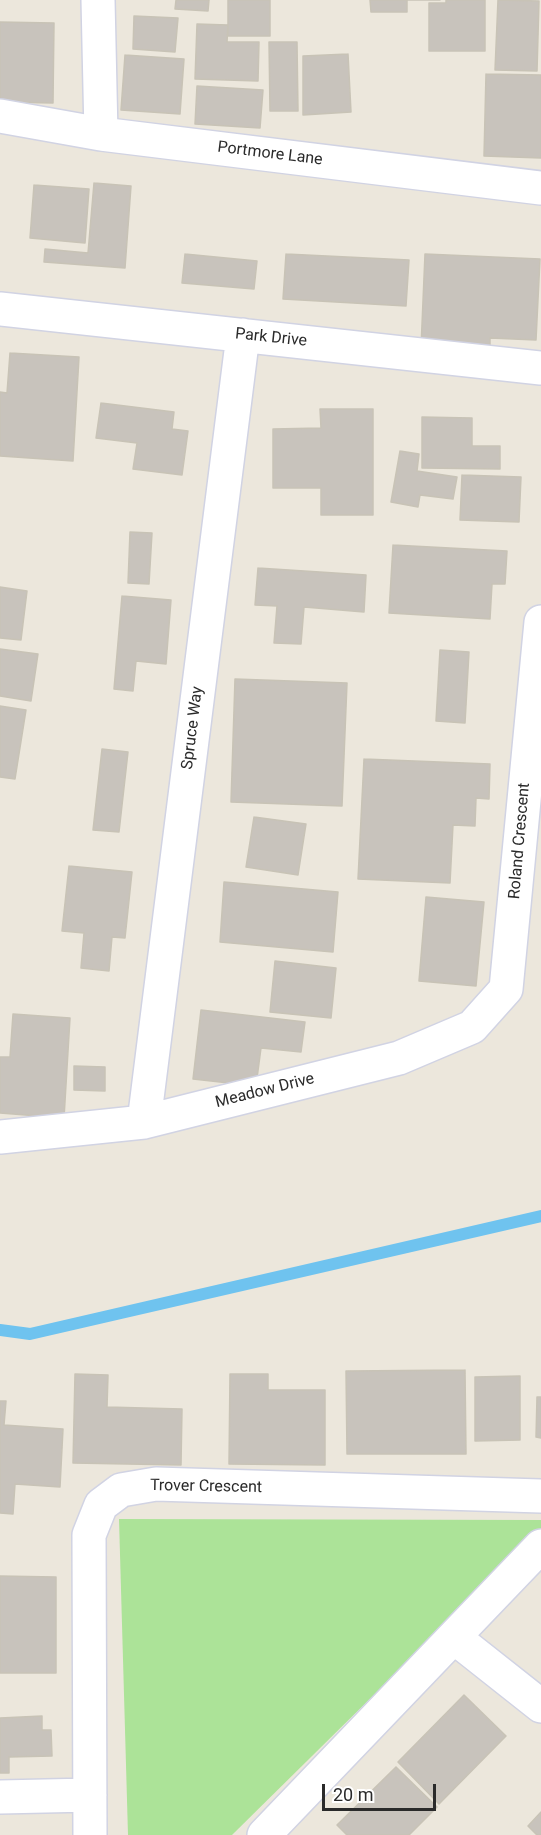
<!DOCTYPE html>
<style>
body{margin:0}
#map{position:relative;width:541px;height:1835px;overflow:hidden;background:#ece7dc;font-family:Roboto,sans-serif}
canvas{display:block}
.scale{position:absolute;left:322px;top:1784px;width:114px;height:27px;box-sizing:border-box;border:3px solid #2a2a2a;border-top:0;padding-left:8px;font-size:18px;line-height:21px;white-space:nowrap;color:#2a2a2a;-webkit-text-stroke:4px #fff;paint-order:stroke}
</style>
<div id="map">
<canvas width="541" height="1835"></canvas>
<div class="scale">20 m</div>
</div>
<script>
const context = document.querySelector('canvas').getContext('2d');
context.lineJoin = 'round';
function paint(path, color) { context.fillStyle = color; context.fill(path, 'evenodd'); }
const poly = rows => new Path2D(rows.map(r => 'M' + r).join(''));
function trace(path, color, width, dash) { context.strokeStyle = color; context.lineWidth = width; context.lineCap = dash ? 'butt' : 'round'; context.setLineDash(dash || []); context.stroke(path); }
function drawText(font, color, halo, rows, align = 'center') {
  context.font = font + ' Roboto,sans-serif'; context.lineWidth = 6; context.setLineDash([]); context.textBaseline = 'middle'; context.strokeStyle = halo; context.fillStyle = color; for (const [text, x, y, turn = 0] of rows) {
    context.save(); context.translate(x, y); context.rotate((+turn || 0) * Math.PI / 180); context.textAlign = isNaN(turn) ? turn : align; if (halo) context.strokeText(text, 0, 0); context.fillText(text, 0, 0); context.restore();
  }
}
paint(poly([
 [119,1519,541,1520,541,1530,232,1835,128,1835]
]), '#ace398');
trace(poly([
 [0,1330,30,1334,541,1216]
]), '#6fc3ef', 12);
const building = poly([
 [176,0,209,0,208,11,175,9,176,0],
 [228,0,270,0,270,36,228,36,228,0],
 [370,0,440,0,407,0,407,12,371,12,370,0],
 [446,0,485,0,485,51,429,51,429,3,446,3,446,0],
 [498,0,539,1,537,71,495,70,498,0],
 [134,16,178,18,175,52,133,49,134,16],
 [0,22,54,23,53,103,0,102,0,22],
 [197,24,228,25,227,42,259,42,258,81,195,79,197,24],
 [269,42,297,42,298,111,270,111,269,42],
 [348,54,351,112,303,115,303,56,348,54],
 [125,55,184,59,180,114,121,110,125,55],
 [486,74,541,75,541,158,484,156,486,74],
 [197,86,263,90,260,128,195,124,197,86],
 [94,183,131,186,125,268,44,262,45,249,88,253,94,183],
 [34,185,89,189,85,243,30,238,34,185],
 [185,254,257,261,254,289,182,283,185,254],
 [286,254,409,260,406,306,283,299,286,254],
 [425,254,540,259,536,340,490,338,490,351,421,348,425,254],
 [10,353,79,357,73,461,0,456,0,392,7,393,10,353],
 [101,403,174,412,172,429,188,431,182,475,133,469,137,443,96,438,101,403],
 [320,409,373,409,373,515,321,515,321,488,273,488,273,429,321,428,320,409],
 [422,417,472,418,472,446,500,446,500,469,422,468,422,417],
 [400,451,419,454,417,471,457,477,453,499,420,495,418,507,391,502,400,451],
 [462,475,521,477,519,522,460,520,462,475],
 [130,532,152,533,149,584,128,583,130,532],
 [393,545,507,551,505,584,492,584,490,619,389,613,393,545],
 [258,568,366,575,364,612,304,607,301,644,274,643,277,606,255,605,258,568],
 [0,587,27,591,21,640,0,638,0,587],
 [122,596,171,600,166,664,136,661,133,691,114,689,122,596],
 [0,649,38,654,31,701,0,696,0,649],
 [440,650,469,652,465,723,436,721,440,650],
 [235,679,347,683,342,806,231,802,235,679],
 [0,706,26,710,15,779,0,777,0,706],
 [102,749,128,752,119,832,93,830,102,749],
 [364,759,490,764,489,799,476,798,475,826,453,825,450,883,358,879,364,759],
 [254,817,306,824,298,875,246,867,254,817],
 [69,866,132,872,125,938,112,937,109,971,81,968,84,933,62,931,69,866],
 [224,882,338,892,333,952,220,942,224,882],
 [426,897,484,902,476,986,419,981,426,897],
 [275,961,336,968,331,1018,270,1012,275,961],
 [201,1010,305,1022,301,1052,261,1048,256,1086,193,1079,201,1010],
 [13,1014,70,1018,64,1118,0,1113,0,1057,10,1057,13,1014],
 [74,1066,105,1067,105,1091,74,1090,74,1066],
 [465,1370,466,1454,347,1454,346,1371,465,1370],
 [75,1374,108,1375,107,1407,182,1409,181,1465,73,1463,75,1374],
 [230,1374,268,1374,268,1390,325,1390,325,1465,229,1464,230,1374],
 [520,1376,520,1440,475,1441,475,1377,520,1376],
 [537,1397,541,1397,541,1438,536,1437,537,1397],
 [0,1401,6,1401,4,1425,63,1429,60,1487,15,1484,13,1514,0,1513,0,1401],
 [0,1576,56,1577,56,1673,0,1673,0,1576],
 [464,1695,506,1736,439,1804,398,1762,464,1695],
 [42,1716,42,1730,51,1730,52,1756,9,1757,9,1773,0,1773,0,1718,42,1716],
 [396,1767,437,1807,409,1835,347,1835,337,1825,396,1767],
 [541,1812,541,1835,537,1835,528,1826,541,1812]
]);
paint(building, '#c8c3bc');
trace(building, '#c8c3b6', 1.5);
const street = poly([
 [98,0,101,134],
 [0,116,101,134,541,188],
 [0,309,541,368],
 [144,1122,243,335],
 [0,1137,144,1122,399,1058,472,1027,506,989,541,622],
 [455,1638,541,1706],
 [0,1797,90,1795],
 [90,1835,89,1535,101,1505,121,1490,156,1484,541,1496],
 [264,1835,541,1546]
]);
trace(street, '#d1d3e3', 36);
trace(street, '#fff', 33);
drawText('16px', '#2a2a2a', '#fff', [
 ["Portmore Lane",270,154,7],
 ["Park Drive",271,338,6],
 ["Spruce Way",193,728,-83],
 ["Roland Crescent",520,841,-85],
 ["Meadow Drive",265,1091,-14],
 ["Trover Crescent",206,1487,1]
]);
</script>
